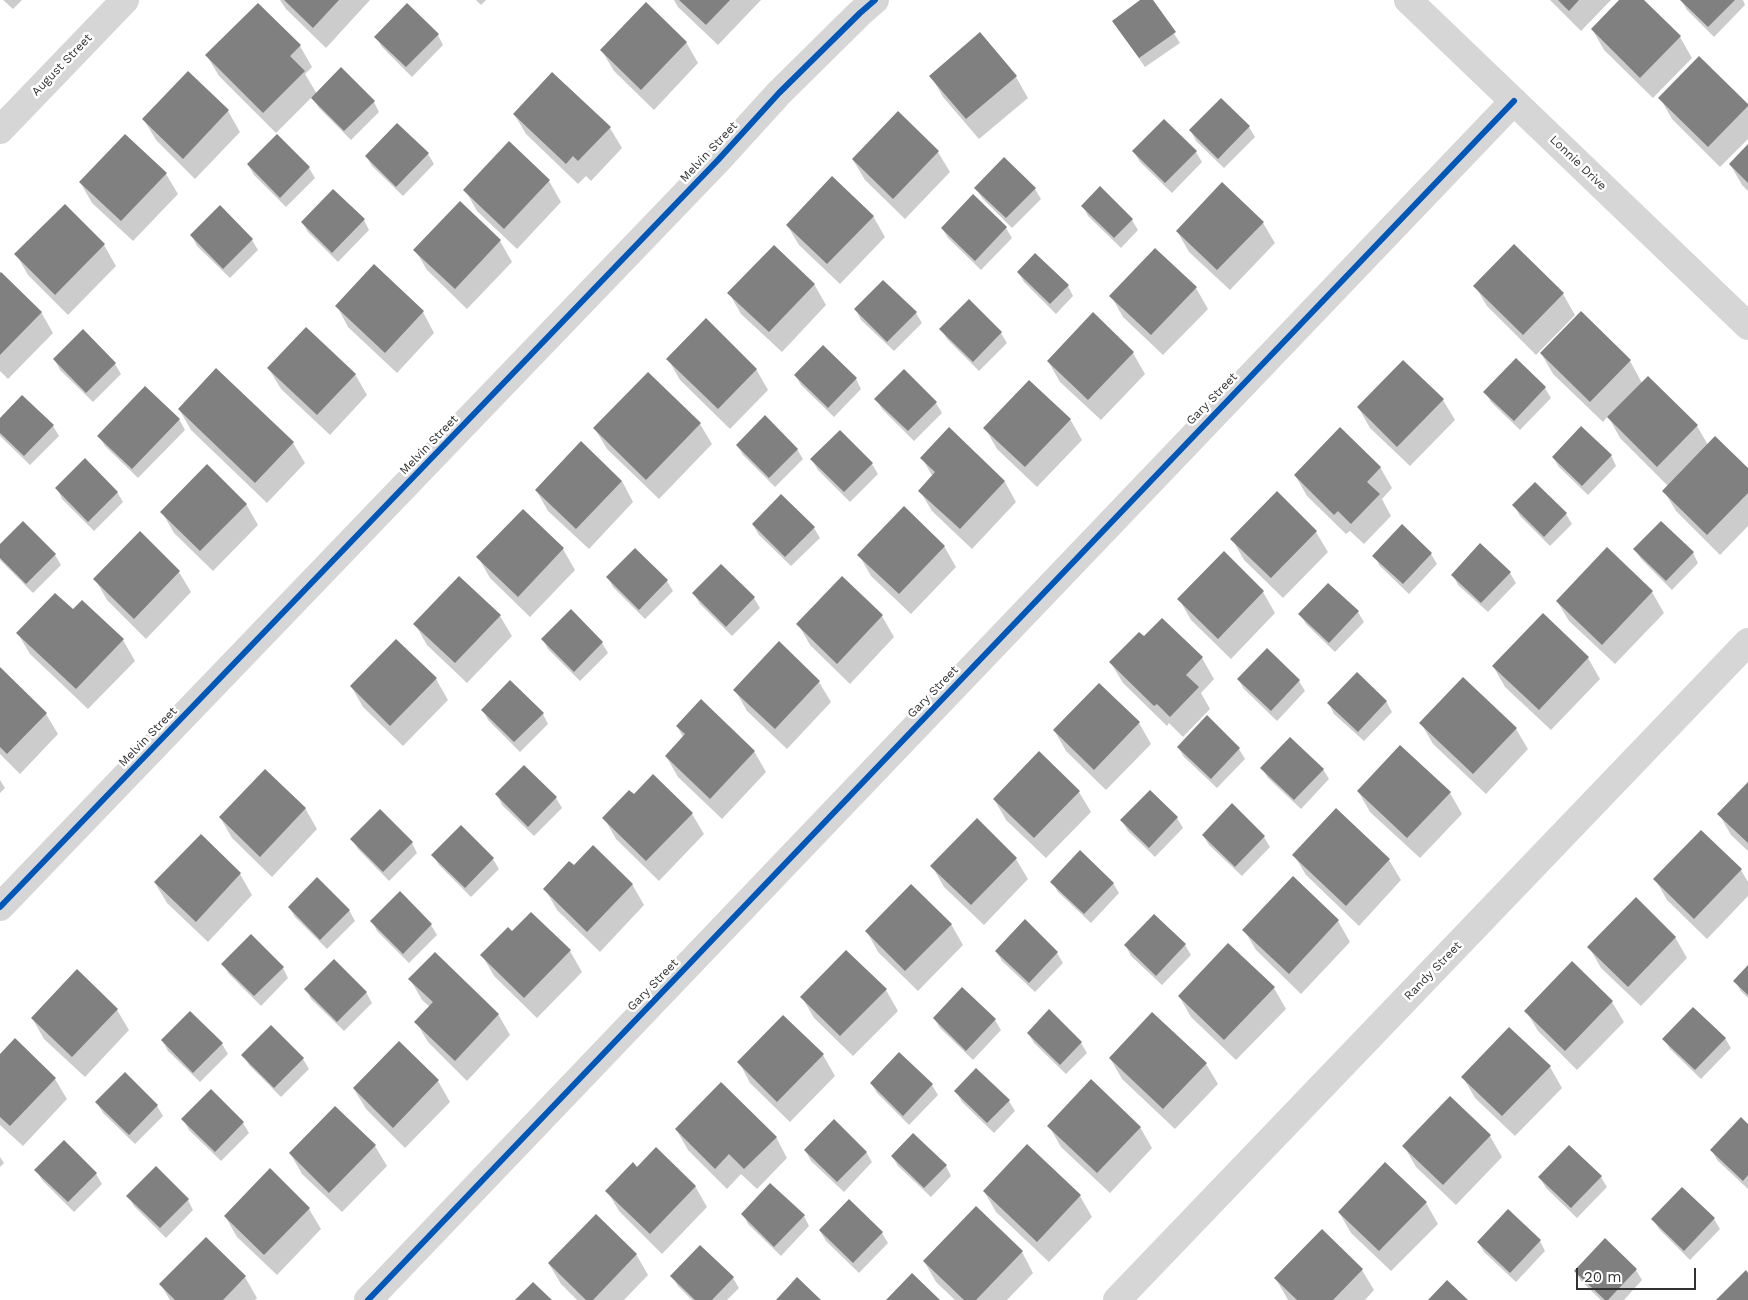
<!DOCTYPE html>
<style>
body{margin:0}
#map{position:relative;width:1748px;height:1300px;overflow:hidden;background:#fff;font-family:"Work Sans",sans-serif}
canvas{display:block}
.scale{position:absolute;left:1576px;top:1268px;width:120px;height:22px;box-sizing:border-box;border:2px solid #323232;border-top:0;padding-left:6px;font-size:15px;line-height:18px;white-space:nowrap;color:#323232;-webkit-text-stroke:4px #fff;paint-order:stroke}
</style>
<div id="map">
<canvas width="1748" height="1300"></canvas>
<div class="scale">20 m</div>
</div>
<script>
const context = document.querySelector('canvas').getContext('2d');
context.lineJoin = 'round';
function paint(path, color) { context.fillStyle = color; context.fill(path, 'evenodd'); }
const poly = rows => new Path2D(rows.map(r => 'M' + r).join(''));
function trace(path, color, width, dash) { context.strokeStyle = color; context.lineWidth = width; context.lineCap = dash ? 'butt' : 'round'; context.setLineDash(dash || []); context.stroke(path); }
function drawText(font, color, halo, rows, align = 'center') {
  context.font = font + ' "Work Sans",sans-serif'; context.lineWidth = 5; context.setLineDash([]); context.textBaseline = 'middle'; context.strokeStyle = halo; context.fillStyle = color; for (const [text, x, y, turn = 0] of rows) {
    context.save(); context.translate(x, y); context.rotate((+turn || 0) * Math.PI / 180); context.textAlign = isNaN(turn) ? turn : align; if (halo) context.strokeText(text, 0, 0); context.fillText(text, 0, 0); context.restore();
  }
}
paint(poly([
 [3,0,22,0,13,9],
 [280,0,370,0,326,48,286,9],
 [476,0,486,0,481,5],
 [674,0,761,0,718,45,678,7],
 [1142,0,1152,0,1180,43,1145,67,1113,21],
 [1550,0,1611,0,1581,31],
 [1621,0,1642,0,1680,37,1692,58,1653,98,1604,50,1592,29],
 [1681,0,1743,0,1745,5,1714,37,1687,10],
 [258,4,300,46,312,67,305,74,317,94,374,102,379,112,351,140,319,108,312,97,276,133,219,76,207,56],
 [980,34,1016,77,1028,98,979,139,943,97,931,76],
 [438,35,443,45,412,77,382,47,376,37],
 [686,42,698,63,654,110,614,71,602,51],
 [1699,58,1748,106,1748,139,1720,167,1672,119,1660,98],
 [188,73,228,111,240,132,195,179,156,140,144,120],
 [1221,99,1249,127,1255,137,1224,168,1196,141,1191,131],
 [514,114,610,128,622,148,591,181,586,176,578,184,526,134],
 [277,136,309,168,315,178,286,207,254,175,248,165],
 [509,143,549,181,561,202,517,249,477,211,465,190],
 [1748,146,1748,191,1742,185,1730,164],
 [938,152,950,172,905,219,865,180,853,160],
 [1134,152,1196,152,1202,162,1172,193,1140,162],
 [428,154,434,164,403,196,372,166,366,156],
 [166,174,178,194,133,241,92,203,80,182],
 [976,188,1035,189,1041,199,1012,228,982,198],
 [973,196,1006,228,1012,238,981,270,948,238,942,228],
 [65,206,104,245,116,266,68,315,28,275,16,254],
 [1083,206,1132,220,1138,230,1121,248,1088,216],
 [873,216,885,237,840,284,799,245,787,225],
 [364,220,369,230,338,262,308,232,302,222],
 [1263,223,1275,243,1230,290,1189,252,1177,231],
 [192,236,252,240,258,250,230,278,197,246],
 [500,241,512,262,467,309,427,270,415,250],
 [1514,246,1563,294,1575,315,1536,355,1487,306,1475,286],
 [1018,272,1068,286,1073,296,1056,314,1024,282],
 [0,275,41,312,53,333,8,379,0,371],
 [814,284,826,305,782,352,741,314,729,293],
 [1196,288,1208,309,1163,355,1123,317,1111,296],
 [337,306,423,312,434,333,397,373,348,327],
 [856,310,916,313,922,323,894,351,861,320],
 [1093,314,1133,353,1145,374,1101,420,1060,382,1048,361],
 [941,329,1001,333,1007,343,979,371,947,339],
 [83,331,115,364,121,374,93,402,60,370,55,360],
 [1541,353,1630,361,1642,383,1697,426,1708,445,1748,470,1748,526,1720,555,1676,511,1664,491,1668,486,1620,438,1608,416,1603,422,1553,374],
 [668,359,756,369,768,390,730,429,680,380],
 [269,369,355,374,367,395,330,435,281,389],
 [795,375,856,379,861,389,834,417,801,385],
 [1545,388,1551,398,1520,430,1491,402,1485,392],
 [876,399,936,403,942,413,914,441,882,409],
 [1443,400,1455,420,1410,466,1370,428,1358,407],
 [179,409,293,443,305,463,267,503,191,430],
 [0,419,53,426,59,436,30,465,0,436],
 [179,419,185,430,138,478,105,446,99,436],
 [1070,419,1082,440,1037,487,997,449,985,428],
 [700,424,712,444,659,499,607,449,595,429],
 [949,429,1005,482,1016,502,972,549,932,511,920,491,933,477,922,458],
 [737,445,797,449,803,459,775,487,743,455],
 [1611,455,1616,466,1588,495,1559,467,1553,457],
 [812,460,872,464,878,474,850,502,818,470],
 [1380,467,1392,488,1382,499,1391,516,1364,544,1350,531,1346,534,1307,496,1295,475],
 [622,481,633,502,589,549,548,511,536,490],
 [1535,484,1566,514,1572,524,1550,546,1520,516,1514,505],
 [57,488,117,492,123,502,94,531,62,499],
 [246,504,258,525,213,571,174,533,162,512],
 [23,523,55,555,61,565,33,593,0,560,0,546],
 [753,525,814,528,820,538,791,566,759,535],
 [1402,526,1431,554,1437,564,1409,594,1380,566,1374,556],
 [1316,532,1328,552,1283,598,1244,560,1232,539],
 [944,546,956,567,911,614,871,576,859,555],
 [563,549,575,570,530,617,490,578,478,557],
 [635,549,667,581,673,591,645,619,613,587,608,577],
 [1607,549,1652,592,1664,613,1615,664,1569,621,1557,601],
 [1635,549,1693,553,1698,563,1672,590,1641,559],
 [1224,553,1263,592,1275,613,1231,659,1191,620,1179,599],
 [179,572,191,592,146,639,107,600,95,579],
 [1510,573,1516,583,1488,612,1458,585,1453,575],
 [842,578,882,616,894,637,850,684,810,645,798,624],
 [694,594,754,598,760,608,732,636,700,604],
 [571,611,602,643,608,653,580,681,548,649,543,639],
 [1358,612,1364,622,1335,652,1306,624,1300,614],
 [1543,615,1588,658,1600,679,1551,730,1505,687,1493,666],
 [500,616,512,636,467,683,427,645,415,624],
 [1162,620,1202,658,1214,679,1201,693,1210,709,1183,737,1169,723,1167,726,1123,683,1111,663,1144,638],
 [18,634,123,640,135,661,88,709,30,654],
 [396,641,436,679,448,700,403,746,363,707,351,686],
 [780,643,819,682,831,702,787,749,747,711,735,690],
 [1267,650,1299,681,1305,691,1277,721,1244,689,1238,679],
 [0,669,46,714,58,734,20,774,0,754],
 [1099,684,1139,723,1151,744,1106,790,1066,751,1054,730],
 [1386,701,1392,712,1364,741,1334,714,1329,704],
 [483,710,543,714,548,724,520,752,488,720],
 [1421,723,1516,729,1528,749,1486,794,1433,744],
 [677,726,754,751,766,772,722,819,678,777,666,756,683,737],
 [1400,746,1450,793,1462,814,1420,858,1370,812,1358,791],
 [1178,747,1239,749,1245,759,1217,788,1184,757],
 [524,767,556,798,562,808,534,836,502,805,497,794],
 [1262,768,1323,769,1329,779,1301,809,1268,778],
 [0,780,5,788,0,793],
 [1748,784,1748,851,1731,835,1719,814],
 [1150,791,1177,818,1183,828,1155,857,1128,831,1122,821],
 [1079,792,1091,812,1046,858,1006,820,994,799],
 [634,795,692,814,704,834,659,881,616,839,604,818],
 [305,808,317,829,272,877,232,838,220,817],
 [977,820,1016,859,1028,879,984,925,944,887,932,866],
 [1203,835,1264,837,1270,847,1242,876,1209,845],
 [201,836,240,874,252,895,208,942,167,903,155,883],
 [352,839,412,843,417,853,389,881,358,849],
 [433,855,493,859,499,869,471,897,439,865],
 [1294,855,1389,860,1401,880,1359,926,1306,875],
 [574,867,632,884,644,905,600,952,557,910,545,889],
 [1741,870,1748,882,1748,896,1707,939,1667,900,1655,879],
 [1293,878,1338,921,1350,942,1301,994,1256,950,1244,930],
 [1052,882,1113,883,1119,893,1091,923,1058,892],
 [400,893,431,925,437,935,409,963,377,931,372,921],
 [289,907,349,910,355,921,327,949,295,917],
 [1154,916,1185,945,1191,955,1162,985,1131,956,1126,946],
 [951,924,963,945,918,991,878,952,867,932],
 [512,933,570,951,582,972,537,1018,494,976,482,955],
 [1675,937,1687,958,1641,1006,1601,968,1589,947],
 [846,951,886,990,898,1011,853,1056,814,1018,802,997],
 [996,951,1057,953,1063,963,1035,992,1002,961],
 [1572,963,1612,1002,1624,1022,1577,1070,1538,1031,1526,1011],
 [223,964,283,968,288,978,261,1006,229,974],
 [1748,967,1748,998,1741,991,1735,981],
 [410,979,498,1014,510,1035,467,1081,428,1042,416,1022,430,1007,422,1000],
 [1274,988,1286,1009,1236,1060,1191,1017,1179,996],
 [306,989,366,992,372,1003,344,1031,311,999],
 [962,989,995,1020,1001,1030,973,1060,940,1028,934,1018],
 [117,1010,129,1030,85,1077,44,1039,32,1018],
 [783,1017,823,1055,835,1076,790,1122,750,1083,739,1062],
 [1028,1033,1081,1043,1087,1053,1066,1074,1034,1043],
 [1725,1038,1731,1048,1701,1079,1670,1049,1664,1039],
 [162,1040,222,1044,228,1054,200,1082,168,1051],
 [399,1043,438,1081,450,1102,405,1148,366,1109,354,1089],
 [899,1054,932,1085,938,1095,909,1125,877,1093,871,1083],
 [243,1055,303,1059,309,1069,281,1097,249,1065],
 [0,1056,55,1079,67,1099,23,1146,0,1125],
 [1110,1058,1206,1064,1218,1084,1175,1129,1122,1079],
 [1550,1067,1562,1088,1515,1136,1475,1098,1463,1077],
 [125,1074,157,1106,163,1116,135,1144,103,1113,97,1103],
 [211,1091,243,1123,249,1133,221,1161,189,1130,183,1119],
 [956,1091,1009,1101,1015,1111,994,1133,962,1102],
 [1450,1098,1490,1136,1502,1157,1456,1205,1416,1167,1404,1146],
 [1049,1126,1140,1127,1152,1148,1110,1193,1061,1147],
 [1748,1126,1748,1189,1717,1160,1712,1150],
 [676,1129,776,1137,787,1158,757,1189,741,1174,727,1189,688,1150],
 [375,1146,387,1166,342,1212,302,1174,290,1153],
 [1569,1147,1601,1177,1607,1187,1577,1218,1546,1188,1540,1178],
 [805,1150,866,1152,872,1162,844,1192,811,1161],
 [892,1156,946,1166,951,1176,931,1197,898,1166],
 [0,1157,4,1163,0,1167],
 [637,1169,695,1186,707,1207,662,1254,619,1211,607,1191],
 [36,1170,96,1174,102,1184,74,1212,42,1180],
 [984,1191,1080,1196,1092,1217,1049,1262,996,1212],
 [128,1196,188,1200,193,1210,166,1238,134,1206],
 [1426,1203,1438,1224,1391,1271,1351,1233,1339,1212],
 [309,1209,321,1229,277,1275,237,1237,225,1216],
 [743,1214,804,1216,809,1226,781,1256,748,1224],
 [1653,1219,1714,1219,1720,1229,1690,1260,1659,1229],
 [820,1231,882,1233,888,1243,859,1273,826,1241],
 [1605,1240,1636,1270,1642,1280,1624,1300,1601,1300,1581,1281,1575,1271],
 [1540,1241,1545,1251,1516,1282,1484,1252,1478,1242],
 [700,1246,733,1278,739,1288,727,1300,692,1300,678,1286,672,1276],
 [1022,1252,1033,1273,1007,1300,955,1300,936,1282,924,1261],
 [636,1254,648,1275,624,1300,577,1300,561,1284,549,1264],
 [1362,1270,1374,1290,1365,1300,1288,1300,1276,1279],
 [245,1277,257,1298,255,1300,170,1300,161,1285]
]), '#0003');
paint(poly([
 [284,0,339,0,313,28],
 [679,0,730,0,706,25],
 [1140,0,1153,0,1176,32,1139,58,1112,21],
 [1558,0,1579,0,1569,11],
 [1619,0,1644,0,1681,36,1640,78,1591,29],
 [1680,0,1735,0,1708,27],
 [646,2,687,42,641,90,600,50],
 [258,3,301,45,290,56,305,71,263,113,205,55],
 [407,3,439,34,406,67,374,37],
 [980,32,1017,76,966,119,929,76],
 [1699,56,1748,104,1748,106,1708,147,1658,98],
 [341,67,375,101,344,131,311,98],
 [188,71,229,110,183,159,142,119],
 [552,72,611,127,578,161,573,156,566,164,513,114],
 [1221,98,1250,126,1218,159,1189,130],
 [898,111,939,151,893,199,852,159],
 [1164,119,1197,151,1165,183,1132,151],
 [397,123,429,153,396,187,365,156],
 [125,134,167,173,121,221,79,182],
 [277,134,310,167,280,198,247,164],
 [509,141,550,180,504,229,463,190],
 [1748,144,1748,183,1729,164],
 [1004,157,1036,188,1006,218,974,188],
 [832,176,874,216,827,264,786,225],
 [1222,182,1264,222,1217,270,1176,231],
 [1100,186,1133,219,1114,238,1081,206],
 [333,189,365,219,332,253,301,222],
 [973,194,1007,227,975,261,941,228],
 [460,201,501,240,455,289,413,250],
 [65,204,105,244,55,295,14,254],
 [220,205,253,239,223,269,190,235],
 [1514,244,1564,293,1523,335,1473,286],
 [774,245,815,284,769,332,727,293],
 [1155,248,1197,287,1151,335,1109,296],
 [1035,253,1069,285,1050,304,1017,272],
 [374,264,424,311,385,353,335,306],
 [1,272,42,312,0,355,0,273],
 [883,280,917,312,887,342,854,309],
 [969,299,1002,332,973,362,939,329],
 [1581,311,1631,360,1590,402,1540,353],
 [1093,312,1134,352,1088,400,1047,361],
 [706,318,757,369,718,409,666,359],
 [306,327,356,374,317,415,267,368],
 [83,329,116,363,86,393,53,359],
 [823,345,857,378,828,408,794,375],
 [1516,358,1546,387,1514,421,1483,392],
 [1403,360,1444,399,1397,447,1357,407],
 [216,368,294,442,255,483,178,409],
 [904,369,937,402,908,431,874,399],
 [648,372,701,423,646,480,593,428],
 [1648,376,1698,425,1657,467,1607,417],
 [1029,380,1071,419,1025,467,983,428],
 [145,386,180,419,132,469,97,436],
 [22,395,54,425,24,456,0,433,0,418],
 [765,415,798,449,769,478,736,445],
 [1581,426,1612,455,1582,486,1552,457],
 [949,427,1005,481,960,529,918,491,935,472,920,458],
 [1340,427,1381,467,1367,482,1380,494,1351,524,1338,511,1334,515,1294,475],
 [840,430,873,463,844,492,810,459],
 [1715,436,1748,468,1748,493,1707,535,1662,491],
 [581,441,622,481,576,529,535,490],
 [85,458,118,492,88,522,55,488],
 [207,464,247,504,200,551,160,512],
 [1535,482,1567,513,1544,537,1512,505],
 [1277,491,1317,531,1271,578,1230,539],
 [781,494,815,527,785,557,752,524],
 [904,506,945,546,899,594,857,555],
 [523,509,564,548,518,597,476,557],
 [23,521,56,554,26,584,0,558,0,544],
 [1661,521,1694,552,1666,581,1633,549],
 [1402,524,1432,553,1403,584,1372,556],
 [140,531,180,571,134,619,93,579],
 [1480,543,1511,572,1481,603,1451,575],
 [1607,547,1653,591,1602,645,1556,601],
 [635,548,668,580,639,610,606,577],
 [1224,551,1264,591,1218,639,1177,599],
 [721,564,755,597,726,627,692,593],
 [459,576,501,615,455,663,413,624],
 [842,576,883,615,837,664,796,624],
 [1328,583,1359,611,1329,643,1298,614],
 [55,593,73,609,82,600,124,639,76,689,16,633],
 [571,609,603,642,574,672,541,639],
 [1543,613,1589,657,1539,710,1492,666],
 [1162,618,1203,657,1186,675,1199,687,1170,717,1157,704,1154,706,1109,662,1139,632,1144,636],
 [396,639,437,678,390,726,350,686],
 [779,641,820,681,775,729,733,690],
 [1267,648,1300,680,1271,711,1237,679],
 [0,667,47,713,7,754,0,747],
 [1357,672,1387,701,1358,732,1327,703],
 [1463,677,1517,728,1473,774,1419,723],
 [510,680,544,713,514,742,481,710],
 [1099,683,1140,722,1094,770,1053,730],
 [701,699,755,751,710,799,665,756,685,734,676,726],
 [1207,715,1240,748,1211,779,1177,747],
 [1290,737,1324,769,1294,800,1260,768],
 [1400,745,1451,792,1407,838,1357,791],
 [1039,751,1080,791,1034,838,993,799],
 [524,765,557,797,528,827,495,794],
 [265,769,306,808,260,857,219,817],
 [653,774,693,813,646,861,602,818,629,790,634,794],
 [1748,782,1748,843,1717,814],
 [1150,790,1178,817,1149,848,1120,820],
 [1232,803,1265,836,1235,867,1202,835],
 [1336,808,1390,859,1346,906,1292,855],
 [380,809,413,842,383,872,350,839],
 [977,818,1017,858,971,905,930,866],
 [461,825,494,858,465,888,431,855],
 [1701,830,1742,869,1694,919,1653,879],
 [201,834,241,873,196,922,154,882],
 [593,845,633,884,587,932,543,889,569,861,574,865],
 [1080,850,1114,883,1084,914,1050,882],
 [1293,876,1339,920,1289,974,1242,930],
 [317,877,350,910,320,940,288,907],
 [911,884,952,924,905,971,865,931],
 [400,891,432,924,403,954,370,921],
 [1636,897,1676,937,1628,987,1587,947],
 [531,912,571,950,524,998,480,955,508,927,512,931],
 [1154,914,1186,944,1156,976,1124,945],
 [1025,919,1058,952,1029,983,995,951],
 [251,934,284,967,254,996,221,964],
 [1228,943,1275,987,1224,1040,1178,996],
 [846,950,887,989,840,1036,800,997],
 [435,952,499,1014,455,1061,414,1022,433,1002,408,979],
 [334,959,367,992,337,1022,304,989],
 [1572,961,1613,1001,1565,1051,1524,1011],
 [1748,965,1748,995,1733,981],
 [77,969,118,1009,72,1057,31,1018],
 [962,987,996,1019,966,1051,933,1018],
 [1693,1007,1726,1038,1695,1070,1662,1039],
 [1049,1009,1082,1042,1060,1065,1027,1033],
 [190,1011,223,1043,193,1073,161,1040],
 [1152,1012,1207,1063,1163,1109,1109,1058],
 [783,1015,824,1054,777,1102,737,1062],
 [271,1025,304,1058,274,1088,241,1055],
 [1509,1027,1551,1066,1502,1116,1461,1077],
 [15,1038,56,1078,10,1126,0,1117,0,1054],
 [399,1041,439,1080,393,1128,353,1088],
 [899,1052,933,1084,903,1116,870,1083],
 [976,1068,1010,1100,987,1123,954,1091],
 [125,1072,158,1105,129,1135,95,1102],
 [1091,1079,1141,1127,1097,1173,1047,1126],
 [721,1082,777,1137,744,1169,729,1154,715,1169,675,1129],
 [211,1089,244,1122,215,1152,181,1119],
 [1450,1096,1491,1135,1443,1185,1402,1146],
 [335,1106,376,1145,329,1193,289,1153],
 [1741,1117,1748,1124,1748,1175,1743,1181,1710,1150],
 [834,1119,867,1152,837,1182,804,1150],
 [913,1133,947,1165,924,1188,891,1156],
 [64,1140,97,1173,68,1202,34,1170],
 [1027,1144,1081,1195,1037,1242,983,1191],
 [1569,1145,1602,1176,1571,1208,1538,1177],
 [656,1147,696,1186,650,1234,605,1191,633,1162,637,1167],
 [1385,1162,1427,1202,1379,1251,1338,1212],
 [156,1166,189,1199,160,1228,126,1196],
 [270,1168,310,1208,264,1255,224,1216],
 [770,1183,805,1215,774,1247,741,1214],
 [1682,1187,1715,1218,1684,1251,1651,1219],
 [849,1199,883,1232,853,1263,819,1230],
 [976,1206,1023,1251,976,1300,964,1300,923,1261],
 [1508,1209,1541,1240,1510,1273,1477,1242],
 [596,1214,637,1254,593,1300,586,1300,548,1263],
 [1322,1229,1363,1269,1333,1300,1297,1300,1274,1278],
 [206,1237,246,1276,223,1300,175,1300,159,1284],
 [1605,1238,1637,1269,1608,1300,1605,1300,1574,1271],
 [700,1245,734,1277,712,1300,695,1300,670,1276],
 [1746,1270,1748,1273,1748,1300,1716,1300],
 [912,1273,940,1300,886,1300],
 [797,1277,821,1300,776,1300],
 [1447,1280,1468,1300,1428,1300],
 [533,1282,552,1300,515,1300]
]), '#808080');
trace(poly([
 [1408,0,1748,326],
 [0,130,125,0],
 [0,907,718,160,779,93,860,13,875,0],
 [368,1300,1514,101],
 [1117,1300,1748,642]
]), '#d6d6d6', 28);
trace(poly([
 [0,907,718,160,779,93,860,13,875,0],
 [368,1300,1514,101]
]), '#0057b8', 6);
drawText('12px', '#323232', '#fff', [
 ["August Street",62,65,-46],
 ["Melvin Street",709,152,-47],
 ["Lonnie Drive",1578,163,44],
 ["Gary Street",1212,399,-46],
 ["Melvin Street",429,445,-46],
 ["Gary Street",933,692,-46],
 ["Melvin Street",148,737,-46],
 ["Randy Street",1433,971,-46],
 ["Gary Street",653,985,-46]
]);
</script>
